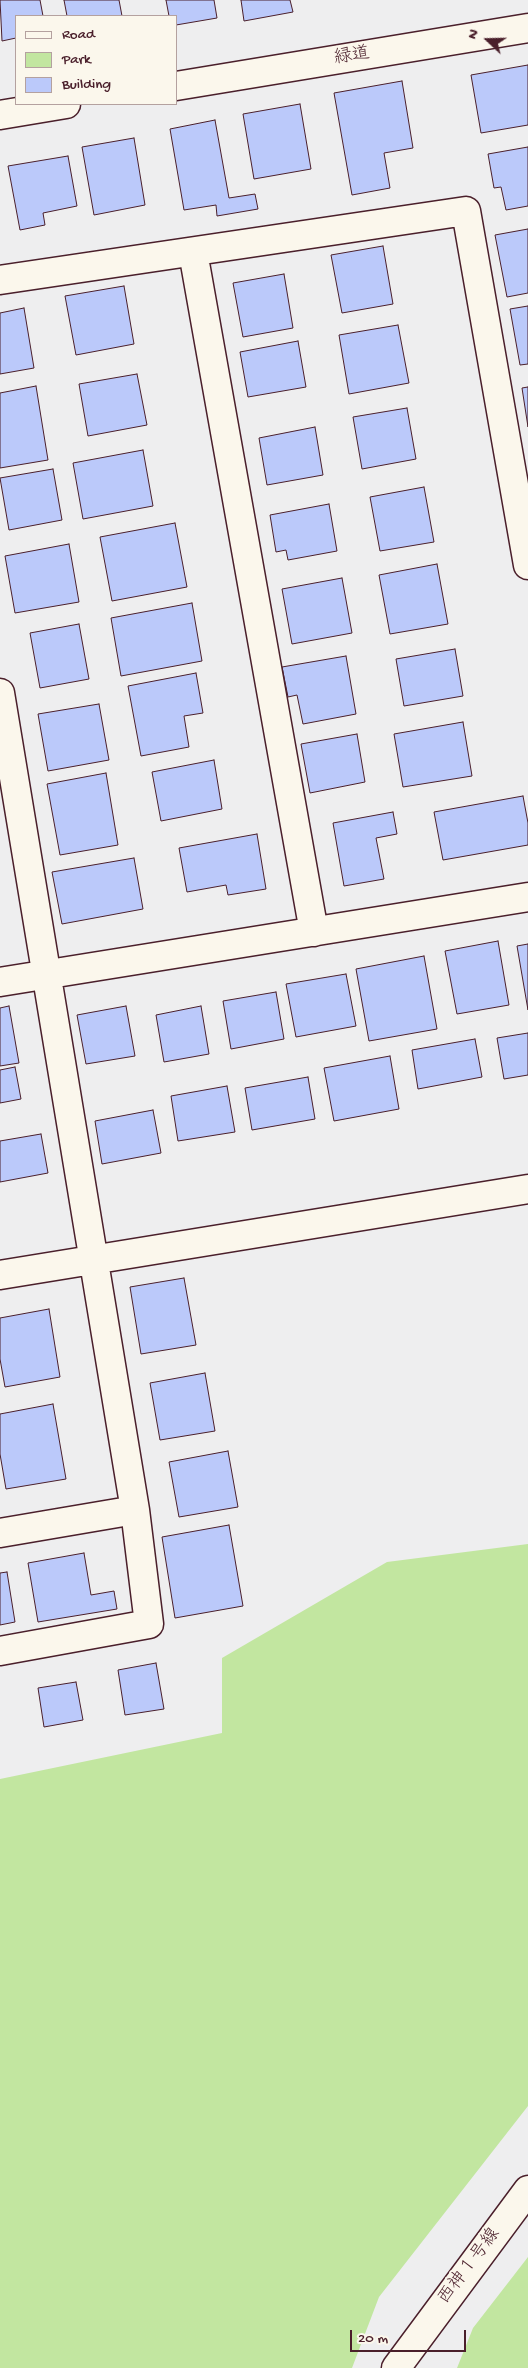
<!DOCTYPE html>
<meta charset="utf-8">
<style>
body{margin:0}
#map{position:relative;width:528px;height:2368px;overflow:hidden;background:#eeeeef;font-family:"Gochi Hand",sans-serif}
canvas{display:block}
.legend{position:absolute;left:15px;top:15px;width:162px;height:90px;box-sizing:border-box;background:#fbf7ec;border:1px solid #b4a19f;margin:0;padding:6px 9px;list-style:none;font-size:15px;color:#4a1f2b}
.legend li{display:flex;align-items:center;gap:10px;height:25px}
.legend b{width:25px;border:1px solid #b4a19f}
.north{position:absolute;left:463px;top:15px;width:50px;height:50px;-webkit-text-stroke:4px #fbf7ec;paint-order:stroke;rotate:291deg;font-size:14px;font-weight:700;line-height:20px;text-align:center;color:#4a1f2b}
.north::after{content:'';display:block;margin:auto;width:18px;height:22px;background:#4a1f2b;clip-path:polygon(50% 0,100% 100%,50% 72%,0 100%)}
.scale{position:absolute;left:350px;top:2330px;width:116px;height:22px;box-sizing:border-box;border:2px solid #4a1f2b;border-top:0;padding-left:6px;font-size:15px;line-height:18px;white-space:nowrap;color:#4a1f2b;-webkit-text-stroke:4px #fbf7ec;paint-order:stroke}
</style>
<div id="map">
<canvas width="528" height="2368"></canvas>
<ul class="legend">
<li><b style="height:6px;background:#fbf7ec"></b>Road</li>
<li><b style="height:14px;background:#c2e6a0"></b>Park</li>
<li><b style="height:14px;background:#bbc9fa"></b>Building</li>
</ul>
<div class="north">N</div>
<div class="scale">20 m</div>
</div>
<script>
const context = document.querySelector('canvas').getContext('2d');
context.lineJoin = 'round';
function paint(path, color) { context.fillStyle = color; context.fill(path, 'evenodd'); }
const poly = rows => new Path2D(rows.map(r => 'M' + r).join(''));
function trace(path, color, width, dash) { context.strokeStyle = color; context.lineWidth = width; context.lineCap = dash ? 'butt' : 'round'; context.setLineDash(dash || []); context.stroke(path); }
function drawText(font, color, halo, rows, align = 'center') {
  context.font = font + ' "Gochi Hand","Klee One",sans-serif'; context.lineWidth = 4; context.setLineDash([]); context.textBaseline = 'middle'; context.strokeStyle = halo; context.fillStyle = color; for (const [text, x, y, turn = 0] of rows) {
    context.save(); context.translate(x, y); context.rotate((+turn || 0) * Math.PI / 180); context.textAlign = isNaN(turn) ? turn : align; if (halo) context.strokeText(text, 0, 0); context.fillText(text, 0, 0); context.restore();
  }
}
paint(poly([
 [528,1544,528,2106,379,2297,352,2368,0,2368,0,1779,222,1733,222,1658,387,1562],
 [528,2257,528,2368,457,2368,473,2328]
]), '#c2e6a0');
const building = poly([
 [0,0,40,0,43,16,16,16,16,38,2,41,0,0],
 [64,0,119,0,122,16,67,16,64,0],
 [166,0,214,0,217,18,176,25,176,16,169,16,166,0],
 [241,0,290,0,293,12,244,21,241,0],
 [528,65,528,125,481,133,471,75,528,65],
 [402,81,413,148,384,153,390,188,352,195,334,93,402,81],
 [300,104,311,169,254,179,243,114,300,104],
 [215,120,229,198,255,194,258,209,217,216,216,205,184,210,170,129,215,120],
 [134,138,145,205,94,215,82,147,134,138],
 [528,147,528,206,506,210,501,187,494,188,488,154,528,147],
 [68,156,77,206,43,213,45,225,20,230,8,166,68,156],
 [528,229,528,293,507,297,495,235,528,229],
 [383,246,393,304,342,313,331,255,383,246],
 [284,274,293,328,243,337,233,283,284,274],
 [124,286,134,344,76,355,65,296,124,286],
 [528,306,528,364,520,365,510,309,528,306],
 [24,308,34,368,0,374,0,313,24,308],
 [398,325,409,383,349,394,339,335,398,325],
 [298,341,306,387,248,397,240,352,298,341],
 [137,374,147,425,88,436,79,384,137,374],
 [36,386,48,460,0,468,0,393,36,386],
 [528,387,528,427,522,388,528,387],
 [407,408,416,459,362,469,353,417,407,408],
 [315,427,323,475,267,485,259,438,315,427],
 [143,450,153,506,83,519,73,463,143,450],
 [53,469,62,520,9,530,0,478,53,469],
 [424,487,434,542,380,551,370,497,424,487],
 [329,504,337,551,288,560,286,550,276,552,270,515,329,504],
 [175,523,187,587,112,601,100,537,175,523],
 [69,544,79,602,15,613,5,556,69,544],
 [437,564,448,624,390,634,379,575,437,564],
 [342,578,352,633,292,644,282,589,342,578],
 [192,603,202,661,121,676,111,618,192,603],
 [79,624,89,679,40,688,30,633,79,624],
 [455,649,463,696,404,706,396,659,455,649],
 [346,656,356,714,303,724,297,695,288,697,282,667,346,656],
 [196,673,203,713,184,716,189,747,141,756,128,686,196,673],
 [99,704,109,760,48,771,38,714,99,704],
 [463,722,472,776,403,787,394,734,463,722],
 [357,734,365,782,310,793,301,744,357,734],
 [214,760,222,809,161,821,152,772,214,760],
 [106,773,118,845,60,855,47,784,106,773],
 [523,796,528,823,528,845,443,860,434,812,523,796],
 [393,812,397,834,376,838,384,879,344,886,333,823,393,812],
 [257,834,266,889,228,895,226,885,187,892,179,848,257,834],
 [134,858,143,909,62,924,52,872,134,858],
 [498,941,509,1005,457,1014,445,951,498,941],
 [528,944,528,1010,517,946,528,944],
 [424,956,437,1029,369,1041,356,969,424,956],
 [346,974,356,1026,296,1037,286,984,346,974],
 [276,992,284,1039,231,1049,223,1001,276,992],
 [9,1006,19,1063,0,1066,0,1008,9,1006],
 [126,1006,135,1056,86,1064,77,1015,126,1006],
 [201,1006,209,1054,164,1062,156,1015,201,1006],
 [528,1033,528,1075,504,1079,497,1038,528,1033],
 [475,1039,482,1077,418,1089,412,1050,475,1039],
 [390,1056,399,1109,334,1121,324,1068,390,1056],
 [15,1067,21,1099,0,1103,0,1070,15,1067],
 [308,1077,315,1119,252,1130,245,1088,308,1077],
 [227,1086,235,1132,178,1141,171,1096,227,1086],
 [153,1110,161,1153,102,1164,95,1121,153,1110],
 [41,1134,48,1173,0,1182,0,1141,41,1134],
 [184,1278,196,1345,141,1354,130,1287,184,1278],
 [49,1309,60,1377,5,1387,0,1359,0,1318,49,1309],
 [205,1373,215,1431,160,1440,150,1383,205,1373],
 [53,1404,66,1479,6,1489,0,1454,0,1414,53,1404],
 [228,1451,238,1507,179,1517,169,1462,228,1451],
 [229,1525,243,1606,175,1618,162,1537,229,1525],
 [84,1553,91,1595,114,1591,117,1609,38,1622,28,1563,84,1553],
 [7,1572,15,1622,0,1625,0,1573,7,1572],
 [156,1663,164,1709,125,1715,118,1670,156,1663],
 [76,1682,83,1720,44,1727,38,1688,76,1682]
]);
paint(building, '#bbc9fa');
trace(building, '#4a1f2b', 1);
const minor = poly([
 [176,86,528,28],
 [0,115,66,104],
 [193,252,314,932],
 [0,280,466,211,528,565],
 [0,693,135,1510,149,1624,0,1651],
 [0,982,528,897],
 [0,1275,528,1189],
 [0,1533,135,1510],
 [396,2368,528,2190]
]);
trace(minor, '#4a1f2b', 31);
trace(minor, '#fbf7ec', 28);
drawText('18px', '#4a1f2b', '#fbf7ec', [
 ["緑道",352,57,-9],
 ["西神１号線",470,2267,-53]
]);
</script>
